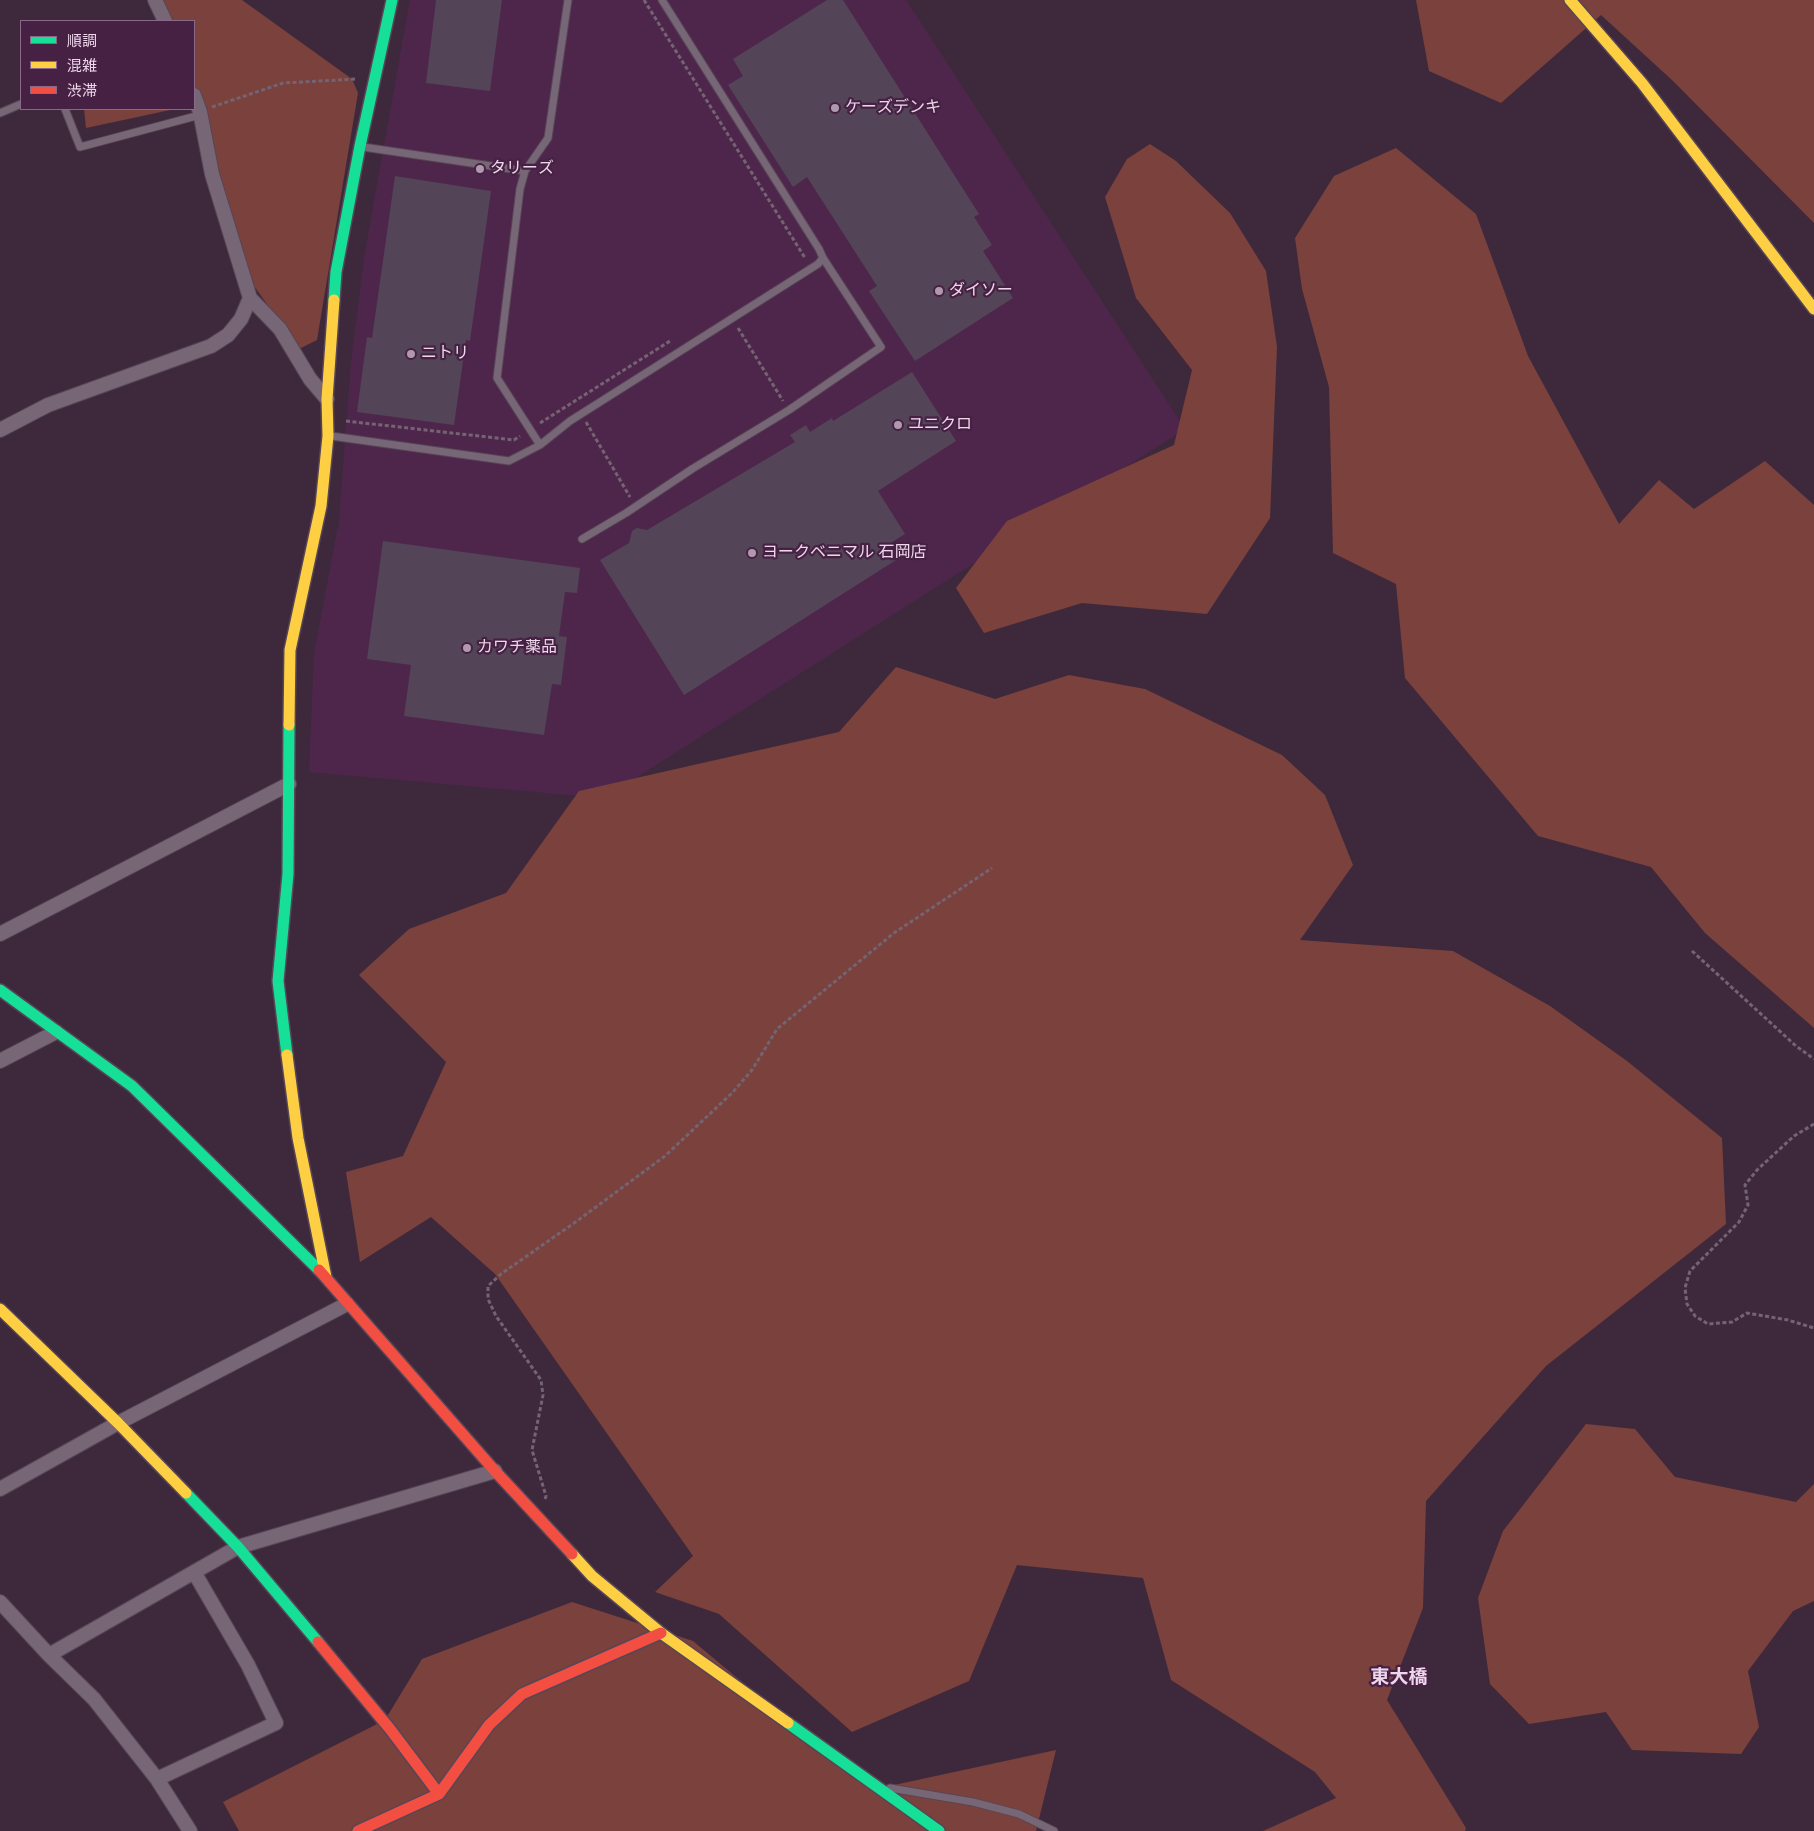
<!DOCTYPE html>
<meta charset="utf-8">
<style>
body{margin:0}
#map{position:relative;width:1814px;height:1831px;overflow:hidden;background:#3e293c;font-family:Helvetica,"Noto Sans JP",sans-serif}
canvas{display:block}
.legend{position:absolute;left:20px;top:20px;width:175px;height:90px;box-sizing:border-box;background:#462144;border:1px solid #896987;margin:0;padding:6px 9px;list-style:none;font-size:15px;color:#eed6eb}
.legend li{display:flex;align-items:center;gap:10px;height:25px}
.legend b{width:25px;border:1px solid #896987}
</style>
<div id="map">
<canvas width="1814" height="1831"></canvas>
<ul class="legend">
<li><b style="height:6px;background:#16e098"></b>順調</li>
<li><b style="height:6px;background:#ffcf43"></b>混雑</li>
<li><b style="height:6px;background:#f24e42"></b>渋滞</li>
</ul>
</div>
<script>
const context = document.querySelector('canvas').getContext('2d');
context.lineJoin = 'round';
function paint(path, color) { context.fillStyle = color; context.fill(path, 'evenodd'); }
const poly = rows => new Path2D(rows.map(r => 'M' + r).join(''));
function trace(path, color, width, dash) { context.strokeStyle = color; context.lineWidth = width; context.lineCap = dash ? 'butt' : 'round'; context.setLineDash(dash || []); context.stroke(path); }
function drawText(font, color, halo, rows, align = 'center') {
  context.font = font + ' Helvetica,"Noto Sans JP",sans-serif'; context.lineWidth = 4.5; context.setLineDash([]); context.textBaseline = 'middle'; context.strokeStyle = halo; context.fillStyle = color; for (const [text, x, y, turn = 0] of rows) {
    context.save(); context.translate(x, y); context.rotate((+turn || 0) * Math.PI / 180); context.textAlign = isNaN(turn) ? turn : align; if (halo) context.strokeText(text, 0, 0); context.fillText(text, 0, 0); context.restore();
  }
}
paint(poly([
 [410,0,906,0,1185,429,604,798,309,772,314,655,339,520,351,363,365,252]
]), '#4e264c');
paint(poly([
 [162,0,242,0,352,79,358,93,317,340,299,349,244,272,194,105,194,21,171,21],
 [1416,0,1814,0,1814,223,1673,81,1601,15,1501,103,1429,71],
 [84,109,175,109,86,128],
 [1150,144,1176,161,1230,213,1266,271,1277,347,1270,518,1207,614,1082,603,984,633,956,588,1007,521,1174,445,1192,370,1136,298,1105,197,1127,159],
 [1396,148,1476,214,1528,356,1619,524,1659,480,1694,509,1765,461,1814,505,1814,1028,1705,933,1651,867,1538,836,1405,678,1396,584,1333,553,1329,387,1302,289,1295,238,1334,176],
 [896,667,995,699,1069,675,1145,689,1282,755,1325,795,1353,865,1300,940,1453,951,1550,1006,1627,1061,1722,1138,1726,1224,1546,1366,1426,1501,1423,1608,1387,1700,1466,1828,1465,1831,1263,1831,1336,1798,1315,1772,1171,1680,1143,1578,1017,1565,969,1681,852,1732,719,1614,655,1592,693,1556,495,1274,431,1217,360,1262,346,1172,403,1156,446,1062,359,975,409,929,506,893,579,791,839,732],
 [1586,1424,1635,1429,1675,1477,1796,1502,1814,1484,1814,1601,1793,1611,1748,1671,1759,1727,1741,1754,1632,1750,1606,1712,1529,1724,1490,1684,1478,1598,1503,1531],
 [572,1602,693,1641,871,1790,1056,1750,1036,1831,239,1831,223,1802,385,1720,422,1659]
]), '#7b413c');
paint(poly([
 [436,0,502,0,490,91,426,83],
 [827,0,843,0,979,214,974,217,992,245,983,251,1013,298,915,361,869,291,877,286,807,177,793,187,728,85,743,76,733,59],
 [395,176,491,191,470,341,466,340,454,425,357,412,367,337,372,338],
 [912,372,956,441,878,491,905,534,886,546,896,560,684,695,600,560,629,543,632,531,637,528,647,530,795,442,790,435,806,425,810,432,832,418,833,421],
 [383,541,580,568,577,593,565,592,559,636,567,637,561,685,552,684,544,735,404,716,411,665,367,659]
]), '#534457');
const lane = poly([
 [65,109,80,147,200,115],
 [0,113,21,104],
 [363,147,525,171],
 [331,436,509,461,540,445,570,421,818,264,823,258,819,249,662,0],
 [540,445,497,378,520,189,525,171,548,138,568,0],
 [582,539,626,513,692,469,789,410,881,347,823,258],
 [890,1788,973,1802,1019,1814,1054,1831]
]);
const street = poly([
 [155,0,165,21],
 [194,95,200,112,212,174,250,298,280,329,310,379,327,399],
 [0,430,48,405,211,346,228,335,241,319,250,298],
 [0,934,289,784],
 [0,1061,56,1032],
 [0,1489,118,1423,347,1304],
 [0,1602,49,1655,94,1699,157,1779,190,1831],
 [49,1655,238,1547,495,1471],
 [157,1779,276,1723,248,1665,194,1572]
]);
const fast = poly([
 [334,300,336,272,360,146,392,0],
 [0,990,132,1086,319,1270],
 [287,1055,278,981,288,874,289,725],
 [186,1493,238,1547,318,1642],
 [788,1723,939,1831]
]);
const slow = poly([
 [1570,0,1642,83,1814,309],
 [289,725,290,650,321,506,328,436,327,399,334,300],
 [287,1055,298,1138,326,1277],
 [0,1309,118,1423,186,1493],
 [572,1554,592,1576,661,1633,788,1723]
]);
const jam = poly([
 [319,1270,495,1471,572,1554],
 [318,1642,390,1729,439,1794],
 [358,1831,439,1794,489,1725,522,1694,661,1633]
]);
trace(lane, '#574656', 9);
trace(street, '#574656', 16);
trace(fast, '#574656', 14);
trace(slow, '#574656', 14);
trace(jam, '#574656', 14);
trace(poly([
 [644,0,805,258],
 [212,107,283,83,357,79],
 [738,328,783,401],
 [346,421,514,440,520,436],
 [586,422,630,497],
 [540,423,670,341],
 [1692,951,1796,1046,1814,1059],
 [1814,1124,1794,1136,1757,1170,1745,1185,1748,1205,1739,1222,1690,1271,1685,1288,1687,1304,1695,1316,1708,1324,1732,1322,1747,1313,1788,1320,1814,1328],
 [545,1499,546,1496,532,1450,543,1395,541,1380,496,1316,488,1299,488,1286,501,1274,577,1221,665,1156,732,1093,752,1070,777,1029,894,933,992,868]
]), '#746472', 3, [4, 2.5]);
trace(lane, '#776776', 7);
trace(street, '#776776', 14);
trace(fast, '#16e098', 11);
trace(slow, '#ffcf43', 11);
trace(jam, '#f24e42', 11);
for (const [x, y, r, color] of [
 [835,108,5,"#b099ae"],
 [480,169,5,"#b099ae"],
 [939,291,5,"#b099ae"],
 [411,354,5,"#b099ae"],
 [898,425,5,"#b099ae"],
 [752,553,5,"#b099ae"],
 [467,648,5,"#b099ae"]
]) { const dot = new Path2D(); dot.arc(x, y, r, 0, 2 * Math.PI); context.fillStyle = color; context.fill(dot); trace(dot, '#462144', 2); }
drawText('16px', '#eed6eb', '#462144', [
 ["ケーズデンキ",845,108],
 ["タリーズ",490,169],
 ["ダイソー",949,291],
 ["ニトリ",421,354],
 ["ユニクロ",908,425],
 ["ヨークベニマル 石岡店",762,553],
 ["カワチ薬品",477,648]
], 'left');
drawText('bold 19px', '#eed6eb', '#462144', [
 ["東大橋",1399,1678]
]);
</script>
